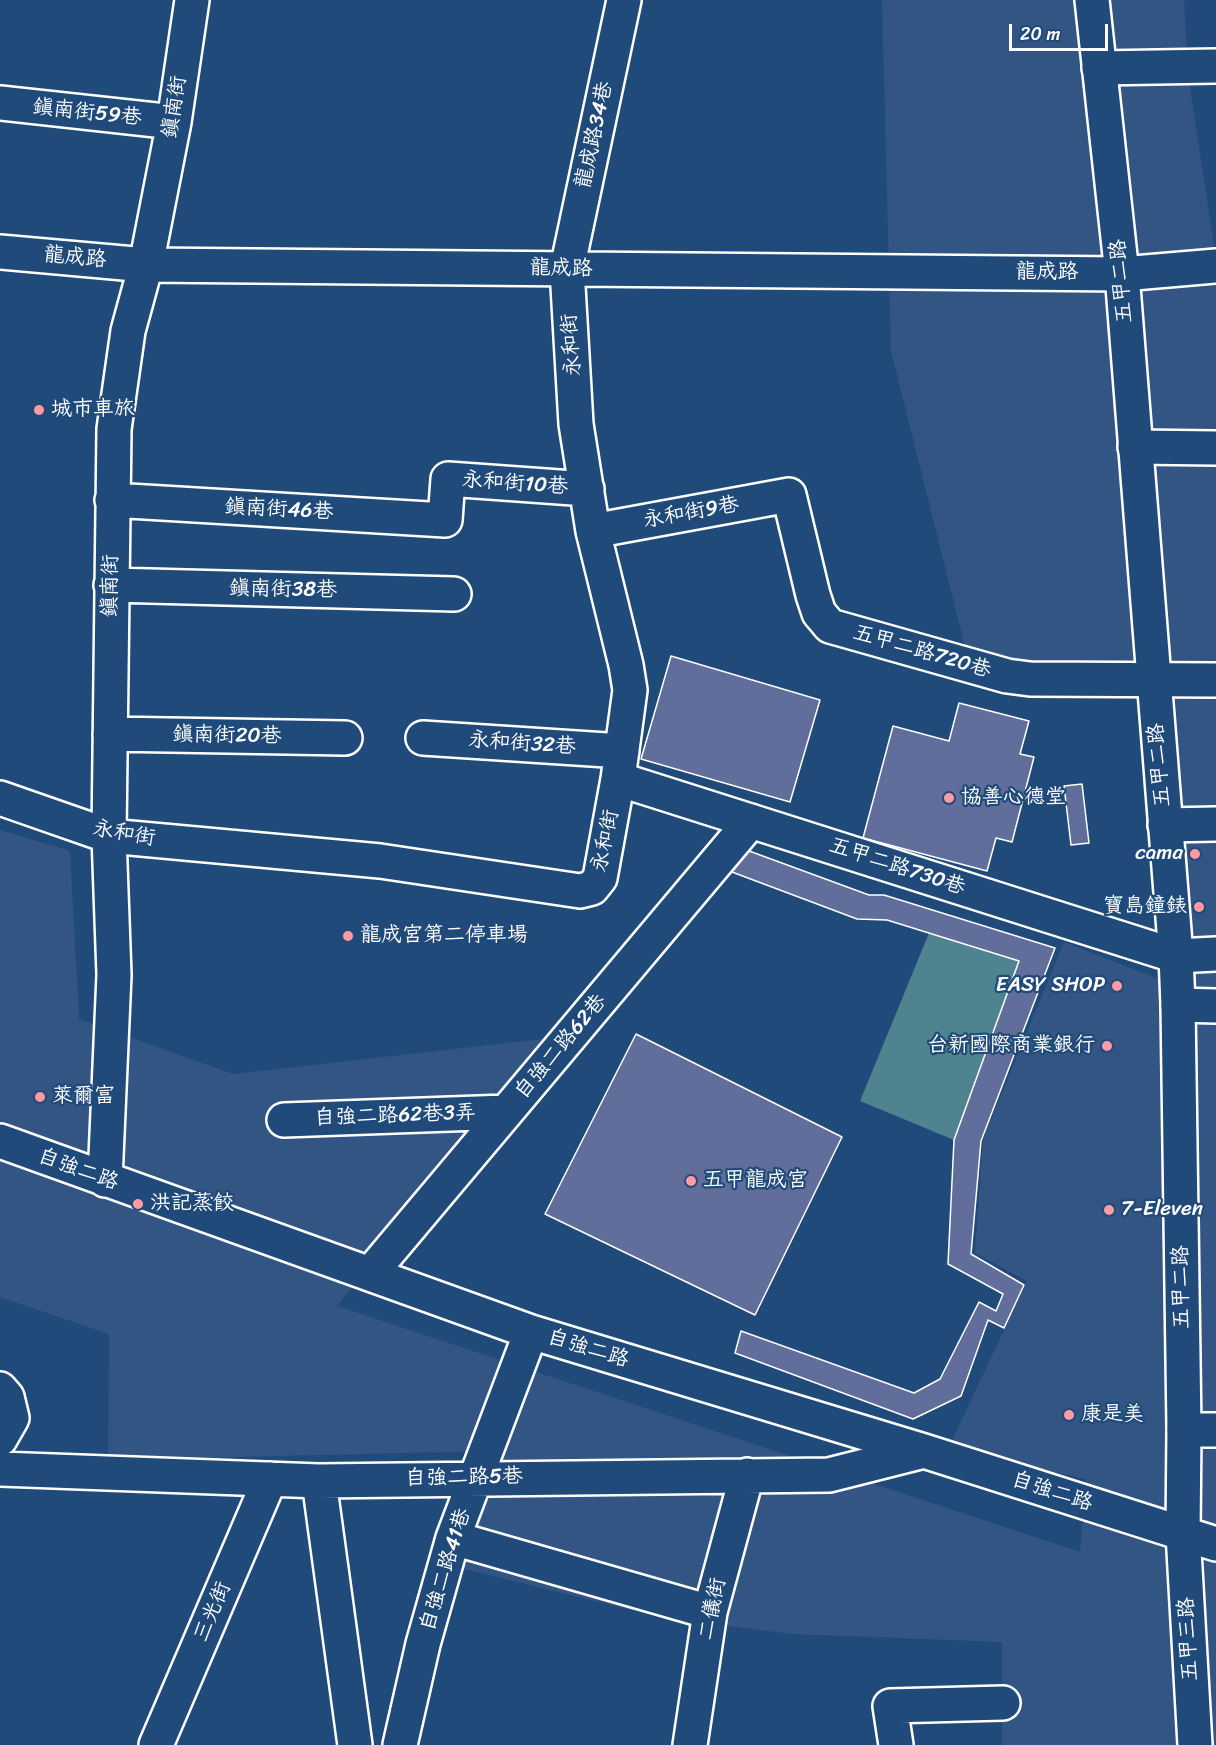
<!DOCTYPE html>
<meta charset="utf-8">
<style>
body{margin:0}
#map{position:relative;width:1216px;height:1745px;overflow:hidden;background:#1f4a7a;font-family:Sriracha,sans-serif}
canvas{display:block}
.scale{position:absolute;left:1009px;top:24px;width:99px;height:27px;box-sizing:border-box;border:3px solid #fff;border-top:0;padding-left:8px;font-size:18px;line-height:21px;white-space:nowrap;color:#fff;-webkit-text-stroke:4px #1f4a7a;paint-order:stroke}
</style>
<div id="map">
<canvas width="1216" height="1745"></canvas>
<div class="scale">20 m</div>
</div>
<script>
const context = document.querySelector('canvas').getContext('2d');
context.lineJoin = 'round';
function paint(path, color) { context.fillStyle = color; context.fill(path, 'evenodd'); }
const poly = rows => new Path2D(rows.map(r => 'M' + r).join(''));
function trace(path, color, width, dash) { context.strokeStyle = color; context.lineWidth = width; context.lineCap = dash ? 'butt' : 'round'; context.setLineDash(dash || []); context.stroke(path); }
function drawText(font, color, halo, rows, align = 'center') {
  context.font = font + ' Sriracha,"LXGW WenKai TC",sans-serif'; context.lineWidth = 4.5; context.setLineDash([]); context.textBaseline = 'middle'; context.strokeStyle = halo; context.fillStyle = color; for (const [text, x, y, turn = 0] of rows) {
    context.save(); context.translate(x, y); context.rotate((+turn || 0) * Math.PI / 180); context.textAlign = isNaN(turn) ? turn : align; if (halo) context.strokeText(text, 0, 0); context.fillText(text, 0, 0); context.restore();
  }
}
paint(poly([
 [882,0,1184,0,1188,74,1216,259,1216,1745,1002,1745,1002,1642,792,1634,665,1618,460,1568,494,1451,108,1460,109,1334,0,1297,0,830,70,851,79,1019,233,1074,551,1038,337,1306,1080,1552,1086,1479,948,1449,1027,1281,975,1253,983,1139,1064,942,1164,981,1135,665,1015,669,966,651,891,351]
]), '#335584');
paint(poly([
 [929,933,1019,961,954,1140,860,1101]
]), '#4f8390');
const building = poly([
 [671,656,820,700,790,802,641,759,671,656],
 [959,703,1029,721,1020,754,1034,757,1012,842,996,838,987,871,863,838,893,726,949,741,959,703],
 [1082,784,1089,843,1071,845,1064,786,1082,784],
 [741,848,869,895,884,895,1055,948,981,1141,971,1254,1024,1285,1004,1328,988,1320,961,1396,913,1419,735,1353,741,1331,914,1393,940,1379,979,1302,996,1311,1003,1294,948,1264,954,1140,1019,961,887,920,857,919,724,869,741,848],
 [636,1034,842,1137,755,1315,545,1214,636,1034]
]);
paint(building, '#616e9b');
trace(building, '#fff', 1.5);
const minor = poly([
 [1099,68,1216,66],
 [0,103,174,122],
 [0,252,146,265,1122,274,1216,266],
 [1135,447,1216,448],
 [112,500,445,520,448,479,587,489],
 [593,531,789,495,813,595,819,613,830,626,1007,676,1030,679,1216,680],
 [111,585,454,594],
 [110,734,345,738],
 [423,738,622,751],
 [618,779,1176,956,1216,954],
 [0,798,109,836,380,861,580,891,592,888,600,878,618,779,630,690,626,665,593,531,576,424,567,269,624,0],
 [1165,825,1216,824],
 [1178,1005,1216,1006],
 [284,1120,506,1112],
 [0,1141,531,1332,924,1451,1216,1544],
 [105,1180,114,975,109,836,114,429,128,331,146,265,174,122,192,0],
 [370,1274,751,821],
 [0,1389,7,1397,12,1418,0,1439],
 [1184,1430,1216,1430],
 [0,1469,319,1481,829,1475,924,1451],
 [319,1481,355,1745],
 [453,1538,710,1612],
 [156,1745,270,1479],
 [400,1745,423,1644,453,1538,531,1332],
 [690,1745,710,1612,747,1475],
 [896,1745,890,1706,1003,1703]
]);
const major = poly([
 [1092,0,1122,274,1176,956,1178,1005,1184,1430,1183,1533,1195,1745]
]);
trace(minor, '#fff', 38);
trace(major, '#fff', 38);
trace(minor, '#1f4a7a', 33);
trace(major, '#1f4a7a', 33);
for (const [x, y, r, color] of [
 [39,410,6,"#ff9aa2"],
 [949,798,6,"#ff9aa2"],
 [1195,854,6,"#ff9aa2"],
 [1199,907,6,"#ff9aa2"],
 [348,936,6,"#ff9aa2"],
 [1117,986,6,"#ff9aa2"],
 [1107,1046,6,"#ff9aa2"],
 [40,1097,6,"#ff9aa2"],
 [691,1181,6,"#ff9aa2"],
 [138,1204,6,"#ff9aa2"],
 [1109,1210,6,"#ff9aa2"],
 [1069,1415,6,"#ff9aa2"]
]) { const dot = new Path2D(); dot.arc(x, y, r, 0, 2 * Math.PI); context.fillStyle = color; context.fill(dot); trace(dot, '#1f4a7a', 2); }
drawText('21px', '#fff', '#1f4a7a', [
 ["鎮南街",175,107,-81],
 ["鎮南街59巷",87,113,6],
 ["龍成路34巷",595,135,-78],
 ["龍成路",75,258,5],
 ["龍成路",561,269,1],
 ["龍成路",1047,273],
 ["五甲二路",1122,281,-95],
 ["永和街",572,345,-94],
 ["永和街10巷",515,484,4],
 ["鎮南街46巷",279,510,3],
 ["永和街9巷",691,513,-10],
 ["鎮南街",111,586,-89],
 ["鎮南街38巷",283,590,1],
 ["五甲二路720巷",922,652,16],
 ["鎮南街20巷",227,736,1],
 ["永和街32巷",522,744,4],
 ["五甲二路",1160,765,-95],
 ["永和街",124,834,10],
 ["永和街",606,841,-78],
 ["五甲二路730巷",897,867,18],
 ["自強二路62巷",561,1047,-50],
 ["自強二路62巷3弄",395,1116,-2],
 ["自強二路",78,1170,20],
 ["五甲二路",1182,1287,-91],
 ["自強二路",588,1349,17],
 ["自強二路5巷",464,1478,-1],
 ["自強二路",1052,1492,18],
 ["自強二路41巷",446,1570,-73],
 ["二儀街",713,1609,-78],
 ["三光街",213,1612,-67],
 ["五甲三路",1189,1639,-93]
]);
drawText('21px', '#fff', '#1f4a7a', [
 ["城市車旅",51,410],
 ["協善心德堂",961,798],
 ["cama",1183,854,"right"],
 ["寶島鐘錶",1187,907,"right"],
 ["龍成宮第二停車場",360,936],
 ["EASY SHOP",1105,986,"right"],
 ["台新國際商業銀行",1095,1046,"right"],
 ["萊爾富",52,1097],
 ["五甲龍成宮",703,1181],
 ["洪記蒸餃",150,1204],
 ["7-Eleven",1121,1210],
 ["康是美",1081,1415]
], 'left');
</script>
